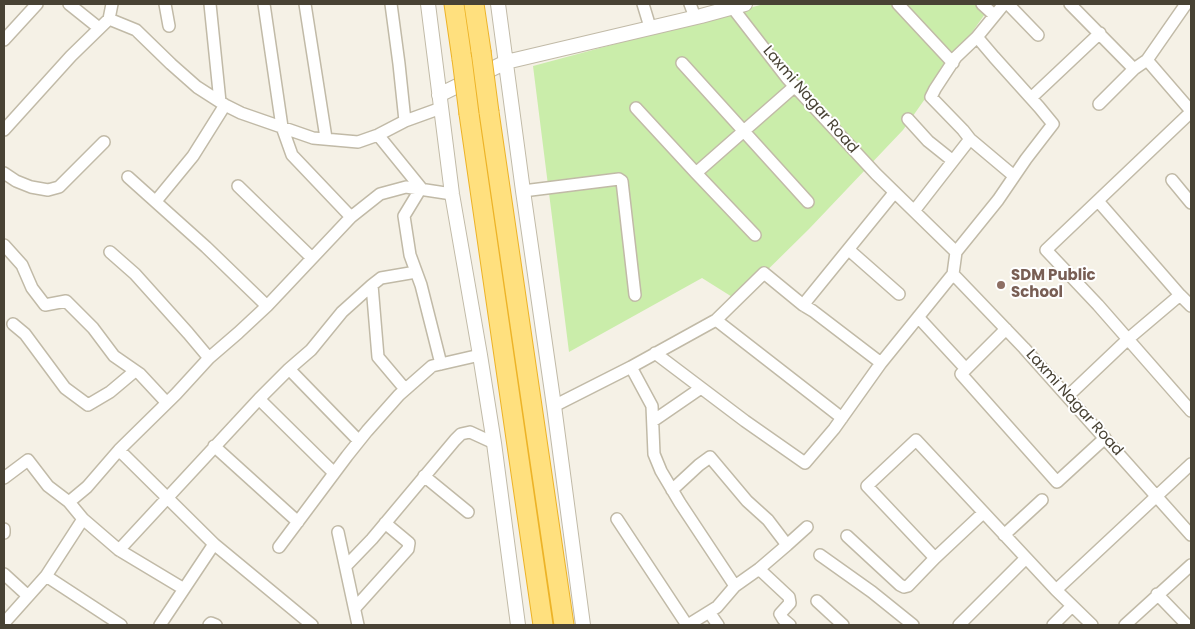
<!DOCTYPE html>
<style>
body{margin:0}
#map{position:relative;width:1195px;height:629px;overflow:hidden;background:#f5f1e6;font-family:Poppins,sans-serif}
canvas{display:block}
.frame{position:absolute;inset:0;border:5px solid #484234;pointer-events:none}
</style>
<div id="map">
<canvas width="1195" height="629"></canvas>
<div class="frame"></div>
</div>
<script>
const context = document.querySelector('canvas').getContext('2d');
context.lineJoin = 'round';
function paint(path, color) { context.fillStyle = color; context.fill(path, 'evenodd'); }
const poly = rows => new Path2D(rows.map(r => 'M' + r).join(''));
function trace(path, color, width, dash) { context.strokeStyle = color; context.lineWidth = width; context.lineCap = dash ? 'butt' : 'round'; context.setLineDash(dash || []); context.stroke(path); }
function drawText(font, color, halo, rows, align = 'center') {
  context.font = font + ' Poppins,sans-serif'; context.lineWidth = 4; context.setLineDash([]); context.textBaseline = 'middle'; context.strokeStyle = halo; context.fillStyle = color; for (const [text, x, y, turn = 0] of rows) {
    context.save(); context.translate(x, y); context.rotate((+turn || 0) * Math.PI / 180); context.textAlign = isNaN(turn) ? turn : align; if (halo) context.strokeText(text, 0, 0); context.fillText(text, 0, 0); context.restore();
  }
}
paint(poly([
 [764,4,992,4,903,130,809,229,737,300,702,278,569,352,533,66]
]), '#caedaa');
const minor = poly([
 [69,4,99,28],
 [165,4,169,26],
 [210,4,220,102],
 [264,4,282,127,292,155,351,217],
 [305,4,326,138],
 [391,4,399,64,405,121],
 [643,4,650,27],
 [690,4,695,17],
 [898,4,953,63],
 [982,4,994,15],
 [1008,4,1038,35],
 [1070,4,1134,69],
 [732,7,787,78,876,174,956,252],
 [109,19,136,30,171,64,197,87,225,105,241,113,313,138,358,142,378,135,405,121,441,108],
 [977,37,956,57,935,89,931,97,963,130,970,139,1014,176],
 [4,40,37,4],
 [1147,60,1191,111],
 [682,63,808,202],
 [1031,98,1100,33],
 [1099,104,1134,69,1147,60,1186,4],
 [636,108,696,173,755,235],
 [1191,112,1046,250,1098,305,1191,411],
 [908,119,928,141,953,161],
 [4,130,71,56,109,19,112,4],
 [378,135,421,188,404,216,410,255,421,285,441,364],
 [4,173,16,181,31,187,48,190,59,187,104,142],
 [696,173,795,86],
 [128,177,206,247,267,306],
 [1172,180,1191,203],
 [238,186,312,258],
 [523,191,619,179,622,181,635,295],
 [156,201,193,156,225,105],
 [914,211,970,139],
 [4,245,22,265,32,288,45,305,66,301,93,328,114,356,140,374,167,403],
 [849,250,899,294],
 [110,252,135,274,188,333,209,358],
 [953,274,1024,348,1191,535],
 [1180,295,1191,306],
 [803,305,894,193],
 [918,317,966,369],
 [716,320,842,418],
 [13,324,25,334,65,388,88,405,110,392,135,371],
 [1006,329,961,374,1057,482,1105,438],
 [655,353,745,421,805,463,834,429,881,363],
 [631,367,652,406,654,454,661,471,680,503,735,586],
 [289,369,359,441],
 [405,389,378,357,372,285,381,278,416,272],
 [1068,396,1128,339,1180,295,1098,201],
 [259,399,334,473],
 [554,406,631,367,716,320,764,273,803,305,813,311,881,363,953,274,956,252,998,200,1026,159,1053,124,1039,107,994,57,977,37,1004,4],
 [653,421,701,388],
 [214,446,298,522],
 [119,450,214,544],
 [424,476,468,512],
 [4,478,28,460,48,486,69,502,87,487,119,450,176,394,209,358,238,333,267,306,351,217,380,194,406,187,452,194],
 [672,490,699,465,710,457,747,501,768,520,787,545,759,569,735,586,717,607,688,625],
 [69,502,83,519,119,550,184,589],
 [617,519,687,625],
 [4,529,4,533],
 [338,532,358,625],
 [1004,535,1042,500],
 [847,536,900,585,904,587,908,586,935,558,983,513],
 [787,545,807,527],
 [279,547,347,456,367,431,399,395,432,366,480,355],
 [119,550,259,399,289,369,311,350,342,312,372,285],
 [820,555,872,592,913,625],
 [935,558,867,486,916,440,1056,590,1092,625],
 [346,566,372,539,455,440,461,434,470,432,494,443],
 [759,569,789,597,790,603,780,614,783,619,790,625],
 [4,574,28,596],
 [46,576,121,625],
 [1056,590,1191,464],
 [1157,594,1187,625],
 [817,601,843,625],
 [355,608,408,549,409,543,385,523],
 [709,612,718,625],
 [4,623,46,576,83,519],
 [160,625,214,544,312,625],
 [209,625,211,623,216,625],
 [959,625,1026,558],
 [1053,625,1072,606],
 [1125,625,1191,565]
]);
const tertiary = poly([
 [428,4,452,194,480,355,494,443,518,625],
 [498,4,523,191,554,406,583,625],
 [439,95,506,62,701,16,745,4]
]);
const trunk = poly([
 [454,4,462,59],
 [474,4,481,51],
 [489,112,564,625],
 [469,114,543,625]
]);
trace(minor, '#c1baa7', 14);
trace(tertiary, '#c1baa7', 16);
trace(trunk, '#edb327', 21);
trace(minor, '#fff', 11);
trace(tertiary, '#fff', 14);
trace(trunk, '#ffe07e', 19);
const trunkBridge = poly([
 [481,51,489,112],
 [462,59,469,114]
]);
trace(trunkBridge, '#edb327', 21, []);
trace(trunkBridge, '#ffe07e', 19);
for (const [x, y, r, color] of [
 [1001,285,5,"#8d6e63"]
]) { const dot = new Path2D(); dot.arc(x, y, r, 0, 2 * Math.PI); context.fillStyle = color; context.fill(dot); trace(dot, '#fff', 2); }
drawText('15px', '#484234', '#fff', [
 ["Laxmi Nagar Road",810,100,49],
 ["Laxmi Nagar Road",1074,403,48]
]);
drawText('bold 15px', '#785e54', '#fff', [
 ["SDM Public",1011,276],
 ["School",1011,293]
], 'left');
</script>
